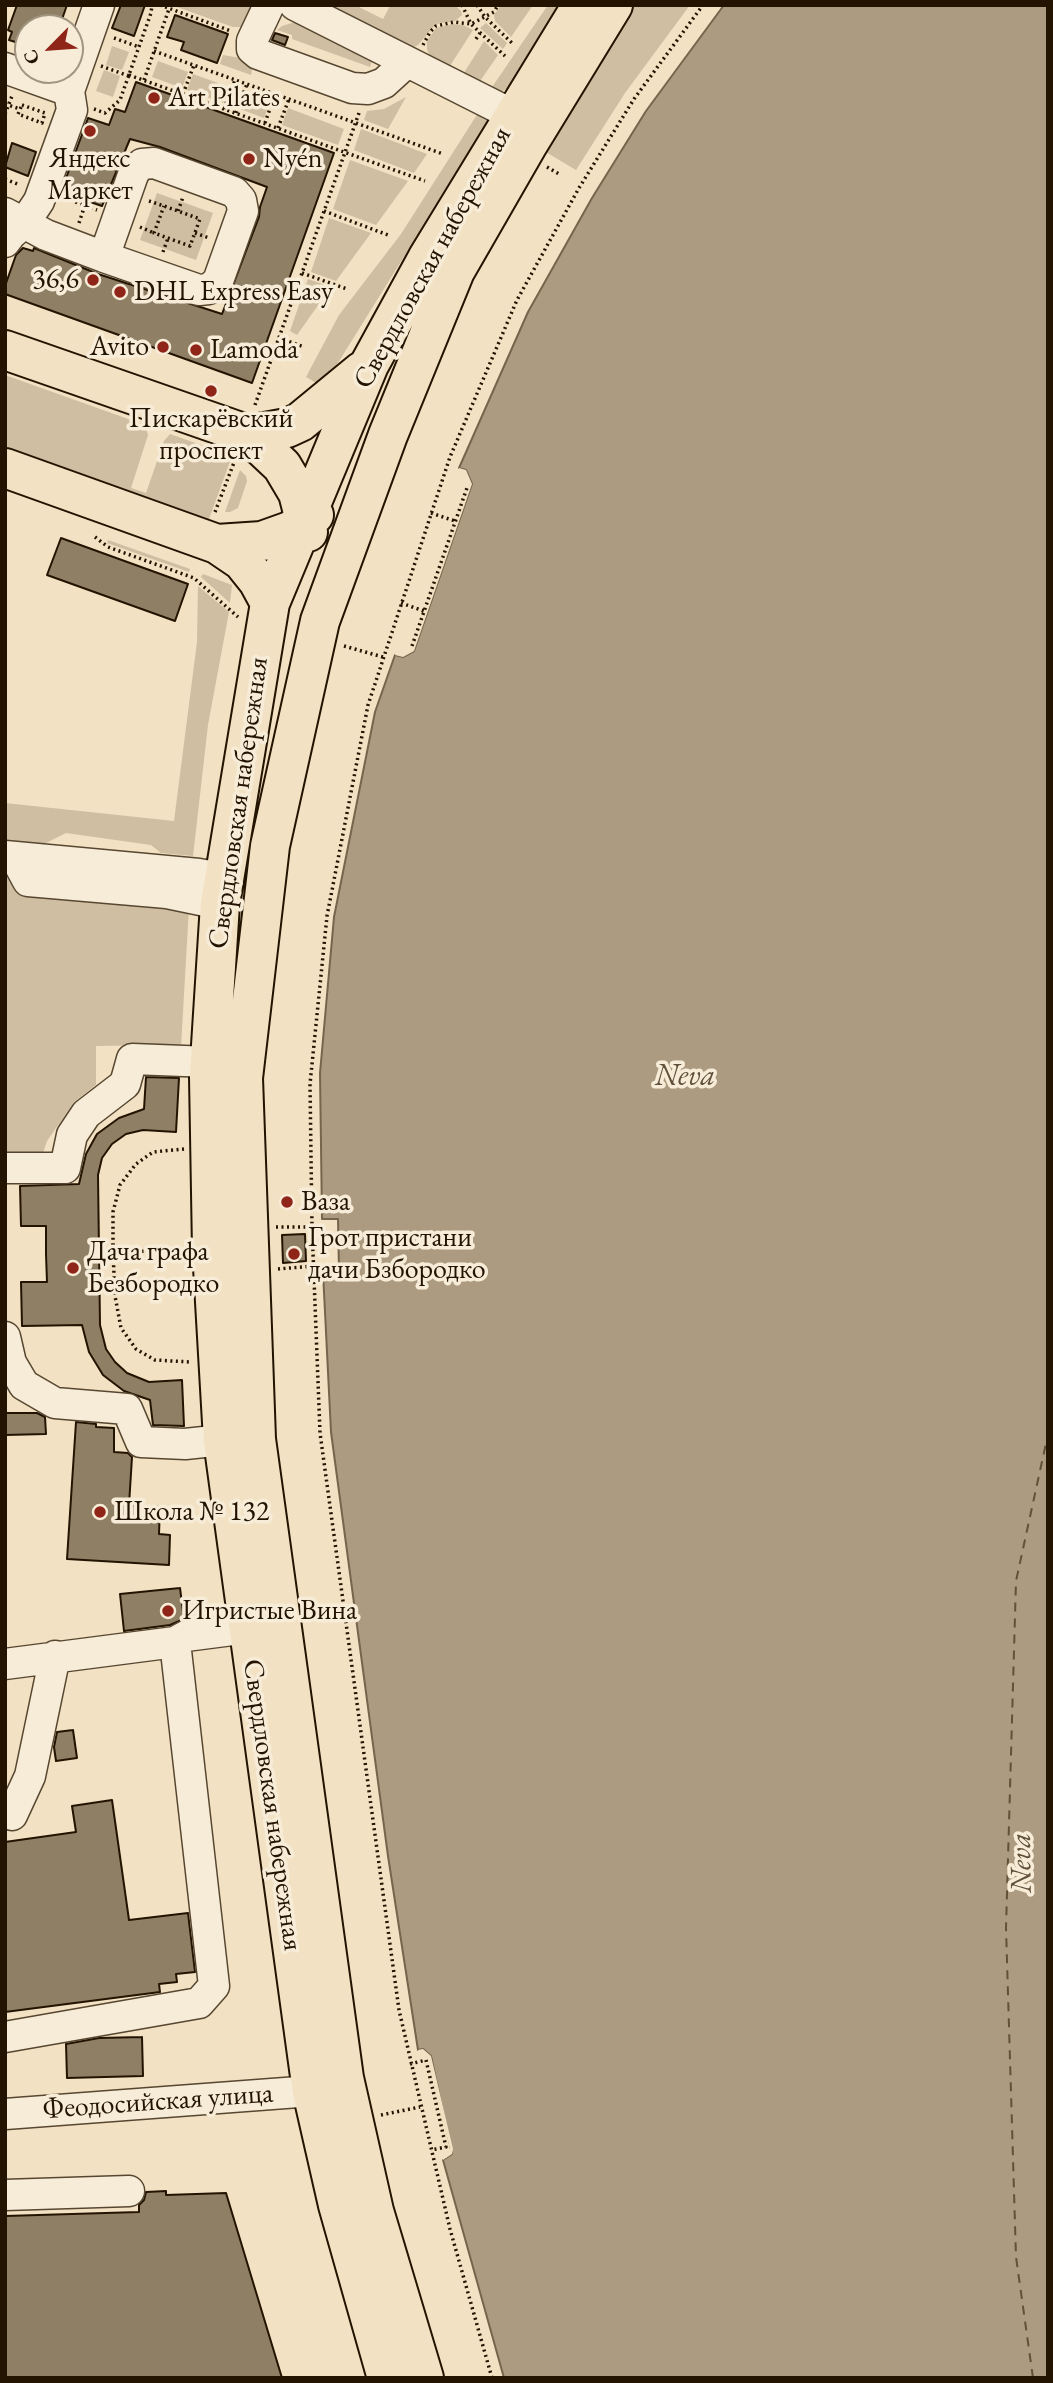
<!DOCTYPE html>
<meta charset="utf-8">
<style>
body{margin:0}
#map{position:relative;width:1053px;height:2383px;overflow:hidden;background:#f2e1c2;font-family:"EB Garamond",serif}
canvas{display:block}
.frame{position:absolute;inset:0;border:7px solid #231401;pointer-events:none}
.north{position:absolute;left:14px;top:14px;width:70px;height:70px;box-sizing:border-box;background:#f7ecd7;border:2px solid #a29681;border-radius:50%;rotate:245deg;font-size:19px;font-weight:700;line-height:28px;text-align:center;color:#231401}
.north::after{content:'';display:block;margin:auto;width:24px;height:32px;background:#8f2418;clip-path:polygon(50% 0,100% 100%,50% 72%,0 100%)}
</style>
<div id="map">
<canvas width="1053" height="2383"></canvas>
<div class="frame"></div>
<div class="north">С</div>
</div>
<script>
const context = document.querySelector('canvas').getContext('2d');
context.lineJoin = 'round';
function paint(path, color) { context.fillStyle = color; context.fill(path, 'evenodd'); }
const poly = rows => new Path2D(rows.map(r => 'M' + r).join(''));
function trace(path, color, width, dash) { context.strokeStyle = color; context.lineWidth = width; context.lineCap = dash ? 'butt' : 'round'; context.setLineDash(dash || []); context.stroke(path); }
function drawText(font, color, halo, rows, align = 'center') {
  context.font = font + ' "EB Garamond",serif'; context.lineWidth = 7; context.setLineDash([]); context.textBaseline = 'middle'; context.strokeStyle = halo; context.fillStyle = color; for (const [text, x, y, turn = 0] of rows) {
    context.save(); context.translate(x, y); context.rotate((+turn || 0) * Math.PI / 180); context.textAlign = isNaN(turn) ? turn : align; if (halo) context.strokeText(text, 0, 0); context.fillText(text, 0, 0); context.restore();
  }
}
paint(poly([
 [178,5,250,5,250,16,241,27,233,27,177,7],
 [323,5,355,5,383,19,390,6,455,5,461,11,462,15,455,21,436,24,418,45,412,48],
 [501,5,533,5,511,37,495,21,494,15],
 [548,5,563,5,512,86,497,94,488,93],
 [634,5,690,5,625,93,576,170,544,151],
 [295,22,372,61,370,67,292,39,292,35,277,30,282,26],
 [486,23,507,43,503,49,480,28],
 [453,24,463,25,473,30,448,69,431,60,427,49,427,41,436,28],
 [484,41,498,55,478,84,462,76],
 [112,46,129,52,122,70,106,65],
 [223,55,246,59,253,64,251,75,220,64],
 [158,61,188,72,182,88,152,77],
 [104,70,120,76,113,97,96,91],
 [193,74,229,87,223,103,187,90],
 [246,93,270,102,264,118,240,109],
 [406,97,388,129,364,120,367,111,384,109],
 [288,108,344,129,338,145,282,125],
 [480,110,487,119,487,123,323,387,306,377,339,315,401,234],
 [361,129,427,154,414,173,354,150],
 [350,160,408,181,376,225,333,209],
 [157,193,213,213,196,260,140,240],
 [329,218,371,233,336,281,311,272],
 [308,279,331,287,297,335,290,331],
 [5,375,145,425,148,435,131,488,146,493,164,441,170,434,232,456,209,519,5,446],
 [240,470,246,476,247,481,238,508,230,512,225,512],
 [108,540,190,569,189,572,107,543],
 [203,574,232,585,230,603,201,577],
 [198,586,229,612,208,725,193,856,161,853,151,845,66,833,42,845,5,841,5,803,174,821,197,642],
 [5,870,189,907,181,1047,158,1045,96,1046,96,1085,74,1102,47,1141,40,1162,5,1161]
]), '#cfbea1');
const water = poly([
 [724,5,1048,5,1048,2378,504,2378,443,2160,452,2154,431,2056,423,2049,418,2050,388,1856,331,1432,323,1272,339,1271,338,1219,322,1219,320,1073,334,917,375,712,395,655,403,657,414,651,472,484,466,470,459,468,528,312,592,198,646,111,724,5]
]);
paint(water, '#ac9b80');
trace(water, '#75654d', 2);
paint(poly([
 [459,468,466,470,472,484,414,651,403,657,395,655,396,652,402,654,411,649,469,484,464,473,458,472],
 [423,2049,431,2056,453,2149,452,2154,443,2160,442,2156,450,2149,428,2058,423,2053,419,2054,418,2050]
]), '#f2e1c2');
trace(poly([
 [1033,2378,1016,2257,1006,1928,1016,1581,1048,1434]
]), '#61513a', 2, [9, 7]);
const building = poly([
 [17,5,67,5,59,28,28,28,28,46,9,40,12,32,8,30,17,5],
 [121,5,145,5,134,36,112,28,121,5],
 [175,15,228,34,217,63,181,50,184,42,167,37,175,15],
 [275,33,288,37,285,45,272,40,275,33],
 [136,82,334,153,252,383,5,294,5,286,16,255,23,248,33,251,34,248,98,274,222,314,259,217,260,207,267,187,160,147,130,139,102,206,61,192,88,118,109,125,115,109,125,112,136,82],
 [12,143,36,152,28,176,5,167,12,143],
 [61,538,188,584,175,621,47,575,61,538],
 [146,1077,179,1078,176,1132,143,1130,126,1134,112,1144,102,1158,98,1175,100,1325,106,1349,115,1362,127,1373,149,1382,182,1380,184,1426,153,1425,150,1400,124,1391,103,1375,89,1352,82,1325,22,1326,21,1282,47,1282,46,1254,46,1226,21,1226,20,1186,79,1184,86,1154,97,1134,119,1118,144,1109,146,1077],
 [305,1234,306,1261,283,1263,282,1235,305,1234],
 [5,1413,37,1413,45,1417,46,1434,5,1435,5,1413],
 [76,1422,96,1424,96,1427,114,1428,114,1452,128,1453,132,1457,129,1505,160,1507,159,1534,170,1535,169,1565,67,1559,76,1422],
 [180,1588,184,1619,170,1625,124,1631,120,1594,180,1588],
 [73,1730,77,1758,56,1761,54,1747,57,1732,73,1730],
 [112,1800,129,1920,188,1913,195,1972,176,1974,177,1982,159,1984,160,1992,5,2012,5,1842,76,1832,72,1806,112,1800],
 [142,2037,143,2076,67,2078,66,2044,99,2038,142,2037],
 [166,2191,166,2195,226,2193,282,2378,5,2378,5,2216,139,2212,139,2205,144,2200,146,2192,166,2191]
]);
paint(building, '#8f7f65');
trace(building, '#231401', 2);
const minor = poly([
 [269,5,252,41,252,49,258,54,352,88,368,89,384,83,407,62],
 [295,5,513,115],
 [5,68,69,91],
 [5,213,46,235,104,257,199,290,209,289,218,281,243,211,241,200,234,192,154,163,142,164,134,172,104,257],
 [5,242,11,234,25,222,39,201,72,110,69,91,99,5],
 [5,856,199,874,223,878],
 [15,857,28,881,167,893,220,904],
 [5,1168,65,1168,72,1135,86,1114,125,1084,132,1059,210,1062],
 [5,1337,11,1363,24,1385,55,1403,127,1409,141,1442,185,1444,223,1440],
 [5,1664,175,1642,186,1636,248,1628],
 [12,1815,30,1776,55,1656],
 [5,2037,199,2003,214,1986,175,1642],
 [5,2114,312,2091],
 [5,2195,129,2191]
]);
const major = poly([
 [5,350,249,435,287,428,300,422,362,371],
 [249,435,282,466,298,493,308,532],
 [5,468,217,544,242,561,258,581,270,603],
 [217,544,262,541,290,531,314,515],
 [387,2378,338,2205,312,2091,223,1440,212,1250,209,1077,220,904,270,603,369,365,427,259,582,5],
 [424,2378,374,2211,344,2078,256,1439,243,1078,270,846,320,621,388,435,455,271,528,144,613,5]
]);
trace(minor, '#574731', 33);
trace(major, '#231401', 42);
trace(poly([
 [160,5,231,31],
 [462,5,471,24,505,56],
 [477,5,485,17,513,44],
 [114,38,139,47],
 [476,39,480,33],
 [423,45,430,32,436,26,454,22,471,24,494,12,498,5],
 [154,51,443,154],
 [101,66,129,76],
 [129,75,425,181],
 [144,80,169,9],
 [183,94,194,65],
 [5,104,20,109],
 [22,105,45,113,42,123,18,114,22,105],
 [94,109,105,113,120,100,151,13,152,5],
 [224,109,235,80],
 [236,113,247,84],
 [5,114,12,96],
 [265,123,275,94],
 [278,128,289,99],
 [547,167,559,174],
 [5,179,20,185],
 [65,198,97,210],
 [149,201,164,206,200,219,190,246,154,233,164,206],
 [178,211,183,197],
 [324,211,388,235],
 [79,223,85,205],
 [140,227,154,233],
 [195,233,209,238],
 [163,252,168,238],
 [302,273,347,289],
 [279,338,304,347],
 [255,405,359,113],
 [215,512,235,460],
 [431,513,455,521],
 [95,537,108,547,194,578,238,617],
 [401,603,424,611],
 [344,646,383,657],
 [412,646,468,485],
 [184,1149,153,1152,136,1164,120,1185,113,1212,113,1252,115,1296,121,1328,136,1349,155,1360,190,1362],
 [276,1227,312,1227],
 [114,1252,183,1250],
 [278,1269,314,1266],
 [410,2064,426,2060,446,2147,431,2150],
 [381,2115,420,2107],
 [492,2378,450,2229,399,2010,320,1433,312,1227,310,1084,327,916,368,705,450,457,517,300,579,188,634,99,703,5]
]), '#231401', 3.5, [2, 3.5]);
trace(minor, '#f7ecd7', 30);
trace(major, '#f2e1c2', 38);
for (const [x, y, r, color] of [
 [154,98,7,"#8f2418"],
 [90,131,7,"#8f2418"],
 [249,159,7,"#8f2418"],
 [93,280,7,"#8f2418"],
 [120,292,7,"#8f2418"],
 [163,347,7,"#8f2418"],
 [196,350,7,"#8f2418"],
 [211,391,7,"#8f2418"],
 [287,1202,7,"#8f2418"],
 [294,1254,7,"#8f2418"],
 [73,1268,7,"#8f2418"],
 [100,1512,7,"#8f2418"],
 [168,1611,7,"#8f2418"]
]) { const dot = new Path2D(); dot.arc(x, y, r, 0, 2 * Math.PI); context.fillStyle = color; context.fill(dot); trace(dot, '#f7ecd7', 2.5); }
drawText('28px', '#231401', '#f7ecd7', [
 ["Art Pilates",168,98],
 ["Яндекс",90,159,"center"],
 ["Маркет",90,191,"center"],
 ["Nyén",263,159],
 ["36,6",79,280,"right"],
 ["DHL Express Easy",134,292],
 ["Avito",149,347,"right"],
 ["Lamoda",210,350],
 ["Пискарёвский",211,419,"center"],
 ["проспект",211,451,"center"],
 ["Ваза",301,1202],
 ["Грот пристани",308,1238],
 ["дачи Бзбородко",308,1270],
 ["Дача графа",87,1252],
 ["Безбородко",87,1284],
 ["Школа № 132",114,1512],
 ["Игристые Вина",182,1611]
], 'left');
drawText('28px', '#231401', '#f7ecd7', [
 ["Свердловская набережная",433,258,-61],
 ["Свердловская набережная",239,803,-82],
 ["Свердловская набережная",272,1805,82],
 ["Феодосийская улица",158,2102,-4]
]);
drawText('italic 30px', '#61513a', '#f7ecd7', [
 ["Neva",685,1077],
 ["Neva",1022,1863,-91]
]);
</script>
